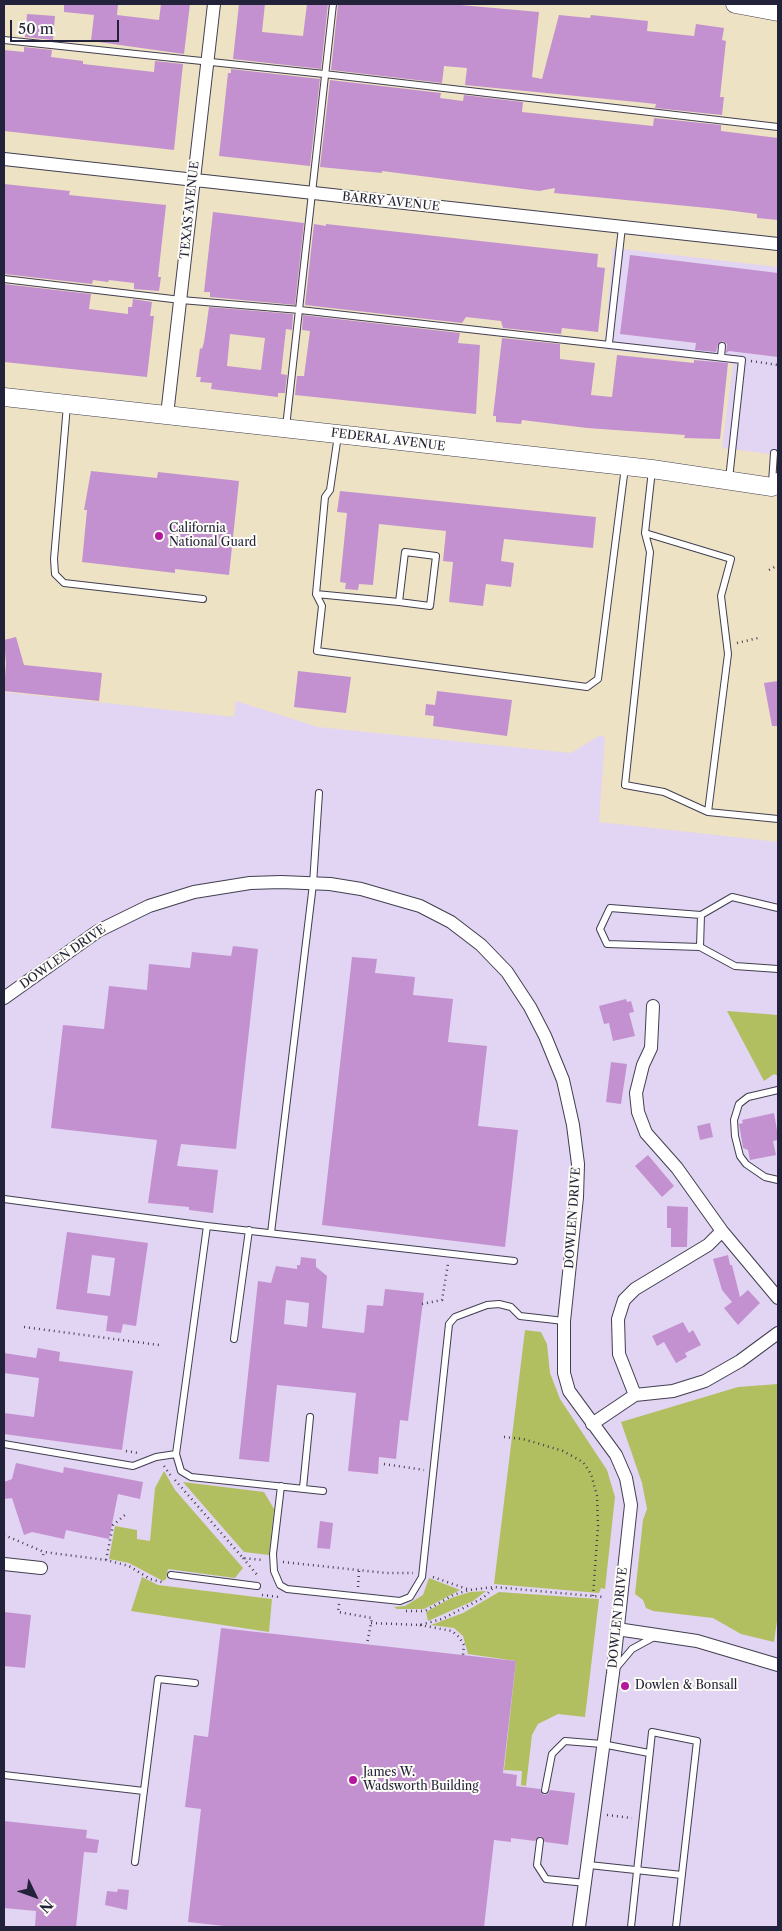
<!DOCTYPE html>
<style>
body{margin:0}
#map{position:relative;width:782px;height:1931px;overflow:hidden;background:#eee2c4;font-family:"Libre Caslon Text",serif}
canvas{display:block}
.frame{position:absolute;inset:0;border:5px solid #22223b;pointer-events:none}
.north{position:absolute;left:10px;top:1871px;width:50px;height:50px;-webkit-text-stroke:4px #fdfcf7;paint-order:stroke;rotate:132deg;font-size:14px;font-weight:700;line-height:20px;text-align:center;color:#22223b}
.north::after{content:'';display:block;margin:auto;width:18px;height:22px;background:#22223b;clip-path:polygon(50% 0,100% 100%,50% 72%,0 100%)}
.scale{position:absolute;left:10px;top:20px;width:109px;height:22px;box-sizing:border-box;border:2px solid #22223b;border-top:0;padding-left:6px;font-size:15px;line-height:18px;white-space:nowrap;color:#22223b;-webkit-text-stroke:4px #fdfcf7;paint-order:stroke}
</style>
<div id="map">
<canvas width="782" height="1931"></canvas>
<div class="frame"></div>
<div class="north">N</div>
<div class="scale">50 m</div>
</div>
<script>
const context = document.querySelector('canvas').getContext('2d');
context.lineJoin = 'round';
function paint(path, color) { context.fillStyle = color; context.fill(path, 'evenodd'); }
const poly = rows => new Path2D(rows.map(r => 'M' + r).join(''));
function trace(path, color, width, dash) { context.strokeStyle = color; context.lineWidth = width; context.lineCap = dash ? 'butt' : 'round'; context.setLineDash(dash || []); context.stroke(path); }
function drawText(font, color, halo, rows, align = 'center') {
  context.font = font + ' "Libre Caslon Text",serif'; context.lineWidth = 4; context.setLineDash([]); context.textBaseline = 'middle'; context.strokeStyle = halo; context.fillStyle = color; for (const [text, x, y, turn = 0] of rows) {
    context.save(); context.translate(x, y); context.rotate((+turn || 0) * Math.PI / 180); context.textAlign = isNaN(turn) ? turn : align; if (halo) context.strokeText(text, 0, 0); context.fillText(text, 0, 0); context.restore();
  }
}
paint(poly([
 [613,248,778,267,778,455,722,448,733,364,604,349],
 [4,692,234,717,236,701,318,727,571,753,600,735,605,738,599,822,778,842,778,1927,4,1927]
]), '#e2d4f3');
paint(poly([
 [727,1011,778,1015,778,1076,774,1074,764,1081],
 [525,1330,541,1332,547,1344,550,1373,560,1399,607,1470,615,1497,605,1589,601,1588,599,1593,494,1584],
 [778,1384,778,1614,774,1642,741,1634,713,1618,653,1611,646,1608,643,1600,635,1594,643,1520,647,1509,642,1483,621,1422,738,1387],
 [164,1471,175,1490,243,1568,235,1578,168,1569,166,1579,163,1581,129,1563,109,1559,115,1526,137,1530,137,1539,150,1541,155,1488],
 [183,1482,264,1492,274,1509,269,1555,244,1552],
 [142,1577,158,1585,272,1599,269,1632,131,1611],
 [429,1578,460,1590,424,1609,397,1609,394,1607,405,1606,423,1595],
 [486,1591,473,1601,428,1621,426,1612,451,1598,470,1592],
 [499,1592,599,1599,585,1717,558,1714,538,1724,532,1735,526,1786,521,1785,522,1771,504,1770,516,1661,468,1654,463,1636,454,1628,431,1625,463,1613]
]), '#b2bf61');
paint(poly([
 [64,4,118,4,117,15,159,20,161,4,190,4,184,54,91,41,94,15,64,12],
 [239,4,265,4,262,32,303,36,307,4,328,4,321,69,233,59],
 [338,4,449,4,539,12,532,77,542,79,559,15,590,18,591,15,648,21,647,31,694,36,696,24,724,28,722,40,726,41,720,97,724,97,722,115,655,108,656,104,647,103,465,85,467,68,444,66,442,83,331,70],
 [27,14,55,16,53,40,25,37],
 [24,47,52,50,51,57,83,61,83,64,154,72,155,61,183,64,174,150,4,131,4,50,24,52],
 [231,69,320,79,310,166,219,156,228,73,231,73],
 [330,80,441,93,440,98,463,101,464,95,523,102,522,112,653,126,654,118,721,125,721,131,778,138,778,220,757,218,757,214,718,209,554,193,555,188,539,191,382,171,382,173,320,167],
 [4,184,70,191,69,195,166,205,158,277,161,277,159,291,134,289,134,283,109,280,108,282,93,280,92,284,4,274],
 [213,212,304,223,295,305,210,297,210,292,204,292],
 [314,224,326,226,326,224,598,254,597,267,605,268,598,332,562,328,561,334,503,328,501,321,466,317,462,323,305,305],
 [630,255,778,273,778,357,729,351,726,353,727,344,723,341,718,344,716,352,695,350,696,343,620,334],
 [4,284,91,294,89,309,128,314,128,307,132,307,133,299,152,302,150,316,154,316,147,377,4,362],
 [209,307,293,314,292,330,286,329,281,374,287,375,285,393,278,393,278,397,211,389,212,383,200,382,201,377,196,377,200,348,202,349,204,342],
 [230,334,265,338,261,370,227,366],
 [303,315,460,333,458,343,480,345,476,414,295,395,297,376,304,376,310,331,302,330],
 [502,338,560,344,560,359,595,363,591,395,612,397,617,355,694,363,694,360,728,363,720,439,684,438,685,435,587,428,522,420,521,424,496,422,496,416,493,416],
 [91,471,157,478,158,472,239,481,229,575,175,569,175,573,82,562,87,510,84,510],
 [340,491,596,517,593,548,504,539,501,561,514,563,511,587,486,584,483,606,449,602,453,562,443,561,446,531,379,524,373,585,359,584,358,590,345,589,346,583,340,582,347,513,337,512],
 [16,637,24,665,102,673,99,701,4,691,6,663,4,640],
 [298,671,351,677,346,713,294,707],
 [778,681,778,726,772,726,764,683],
 [437,691,512,700,507,736,433,726,434,716,425,715,426,704,435,705],
 [233,946,258,949,236,1149,181,1144,177,1166,218,1170,213,1213,189,1210,189,1207,148,1203,157,1140,51,1128,63,1025,104,1029,109,986,147,990,149,964,190,968,192,952,231,956],
 [352,957,377,959,375,973,415,977,413,995,453,999,448,1042,487,1046,478,1126,518,1130,505,1247,322,1225],
 [626,999,627,1002,631,1001,634,1012,629,1013,635,1036,613,1041,609,1023,604,1024,599,1006],
 [611,1062,627,1064,621,1104,606,1102],
 [774,1113,778,1136,778,1140,773,1141,776,1155,750,1160,748,1150,743,1148,739,1124,743,1123,742,1120],
 [710,1123,713,1137,700,1140,697,1126],
 [648,1155,674,1186,662,1197,635,1166],
 [667,1206,688,1207,687,1247,671,1247,671,1228,667,1228],
 [67,1232,148,1243,136,1326,123,1324,121,1333,106,1331,108,1316,56,1309],
 [92,1255,115,1258,110,1296,87,1293],
 [728,1255,730,1265,732,1265,740,1297,748,1290,760,1303,738,1325,724,1308,732,1302,722,1290,713,1259],
 [301,1257,316,1259,316,1267,327,1276,322,1328,364,1333,367,1305,383,1306,385,1289,424,1293,408,1421,400,1420,396,1459,379,1457,378,1474,348,1471,356,1393,277,1385,269,1462,239,1459,258,1281,271,1283,276,1266,297,1269,297,1265,300,1265],
 [286,1300,309,1303,307,1327,284,1324],
 [683,1322,689,1333,693,1330,701,1345,685,1353,687,1357,676,1363,664,1342,657,1346,652,1336],
 [38,1348,60,1352,59,1361,133,1371,122,1450,4,1434,4,1413,34,1417,39,1378,4,1373,4,1353,36,1358],
 [16,1463,63,1473,64,1467,143,1482,140,1499,118,1494,109,1539,66,1530,64,1539,32,1532,24,1535,12,1498,4,1499,4,1482,12,1479],
 [320,1521,333,1523,330,1549,317,1548],
 [4,1612,31,1615,25,1668,4,1666],
 [221,1628,516,1661,503,1773,517,1775,516,1786,540,1789,544,1795,548,1794,550,1790,575,1793,568,1845,545,1842,540,1836,535,1841,511,1838,511,1842,494,1840,484,1927,234,1927,188,1922,201,1809,185,1807,194,1735,208,1737],
 [4,1821,87,1830,86,1838,99,1840,97,1853,84,1852,76,1927,35,1927,36,1911,4,1908],
 [118,1889,129,1890,127,1910,105,1905,107,1891,117,1892]
]), '#c391cf');
const lane = poly([
 [4,40,324,74,778,127],
 [4,279,181,300,300,310,742,360,729,479],
 [609,343,622,227],
 [721,357,722,346],
 [67,405,54,559,55,574,64,583,203,599],
 [286,427,333,4],
 [338,435,330,490,325,497,316,594,322,606,317,651,587,687,598,679,625,467],
 [652,470,645,533,650,552,625,785,664,792,708,812,778,819],
 [772,483,774,453],
 [645,533,731,559,721,596,728,654,708,812],
 [316,594,399,602,405,552,436,556,430,606,399,602],
 [778,908,732,897,701,915,700,947,735,966,778,969],
 [700,947,607,944,600,929,610,908,701,915],
 [778,1090,748,1097,739,1104,734,1120,735,1136,740,1156,746,1164,765,1177,778,1180],
 [4,1199,207,1226,514,1261],
 [207,1226,176,1454,181,1471,191,1477,323,1491],
 [271,1233,313,884,319,793],
 [234,1339,249,1230],
 [4,1444,133,1466,156,1457,176,1454],
 [281,1486,273,1554,274,1571,280,1585,287,1589,400,1601,410,1597,422,1577,449,1324,455,1317,487,1305,499,1304,511,1307,520,1316,564,1321],
 [303,1488,310,1417],
 [171,1575,257,1586],
 [616,1668,632,1649,654,1637],
 [4,1775,144,1791],
 [545,1790,552,1754,565,1741,602,1744,649,1753],
 [540,1841,537,1865,546,1879,586,1883],
 [135,1862,158,1679,195,1683],
 [589,1865,682,1875],
 [631,1927,652,1732,697,1741,676,1927]
]);
const street = poly([
 [4,159,778,244],
 [167,415,214,4],
 [4,998,98,931,149,906,194,892,250,883,281,882,330,884,361,889,420,906,451,922,481,945,507,972,530,1007,545,1036,563,1080,573,1125,578,1164,577,1197,564,1321,564,1373,569,1391,616,1455,626,1478,631,1505,613,1673,579,1927],
 [722,1231,778,1298],
 [635,1395,619,1354,618,1319,624,1300,635,1289,708,1245,722,1231,677,1168,646,1133,638,1112,636,1093,643,1065,651,1048,653,1006],
 [592,1424,635,1395,673,1391,705,1381,740,1361,778,1333],
 [4,1564,41,1568],
 [617,1629,697,1641,778,1665]
]);
const secondary = poly([
 [735,4,778,12],
 [4,397,652,469,772,487,778,482]
]);
trace(lane, '#413f50', 8);
trace(street, '#413f50', 14);
trace(secondary, '#413f50', 19);
trace(poly([
 [751,361,778,365],
 [769,570,778,565],
 [737,643,758,638],
 [422,1304,442,1300,448,1264],
 [24,1327,159,1345],
 [504,1437,523,1439,563,1451,583,1462,591,1474,597,1496,598,1526,593,1596],
 [126,1451,138,1453],
 [384,1464,424,1470],
 [164,1466,171,1476],
 [175,1480,243,1558,263,1560],
 [4,1535,44,1552],
 [43,1555,44,1552,106,1560,129,1566,150,1579,165,1583],
 [243,1558,258,1576],
 [106,1560,113,1525,125,1515],
 [283,1562,386,1573,413,1573],
 [433,1577,467,1589],
 [358,1587,359,1571],
 [262,1595,279,1597],
 [339,1604,338,1612,372,1618,367,1644],
 [406,1611,425,1611,453,1595,469,1590,494,1587,604,1597],
 [371,1623,420,1625,442,1619,483,1598,493,1588],
 [420,1625,452,1631,459,1637,464,1645,463,1655],
 [607,1815,632,1818]
]), '#413f50', 2.5, [1, 4]);
trace(lane, '#fff', 6);
trace(street, '#fff', 12);
trace(secondary, '#fff', 18);
for (const [x, y, r, color] of [
 [159,536,5,"#b5179e"],
 [625,1686,5,"#b5179e"],
 [353,1780,5,"#b5179e"]
]) { const dot = new Path2D(); dot.arc(x, y, r, 0, 2 * Math.PI); context.fillStyle = color; context.fill(dot); trace(dot, '#fdfcf7', 2); }
drawText('12px', '#22223b', '#fdfcf7', [
 ["BARRY AVENUE",391,202,6],
 ["TEXAS AVENUE",190,210,-84],
 ["FEDERAL AVENUE",388,440,7],
 ["DOWLEN DRIVE",63,957,-35],
 ["DOWLEN DRIVE",573,1218,-86],
 ["DOWLEN DRIVE",618,1618,-84]
]);
drawText('12px', '#22223b', '#fdfcf7', [
 ["California",169,529],
 ["National Guard",169,543],
 ["Dowlen & Bonsall",635,1686],
 ["James W.",363,1773],
 ["Wadsworth Building",363,1787]
], 'left');
</script>
